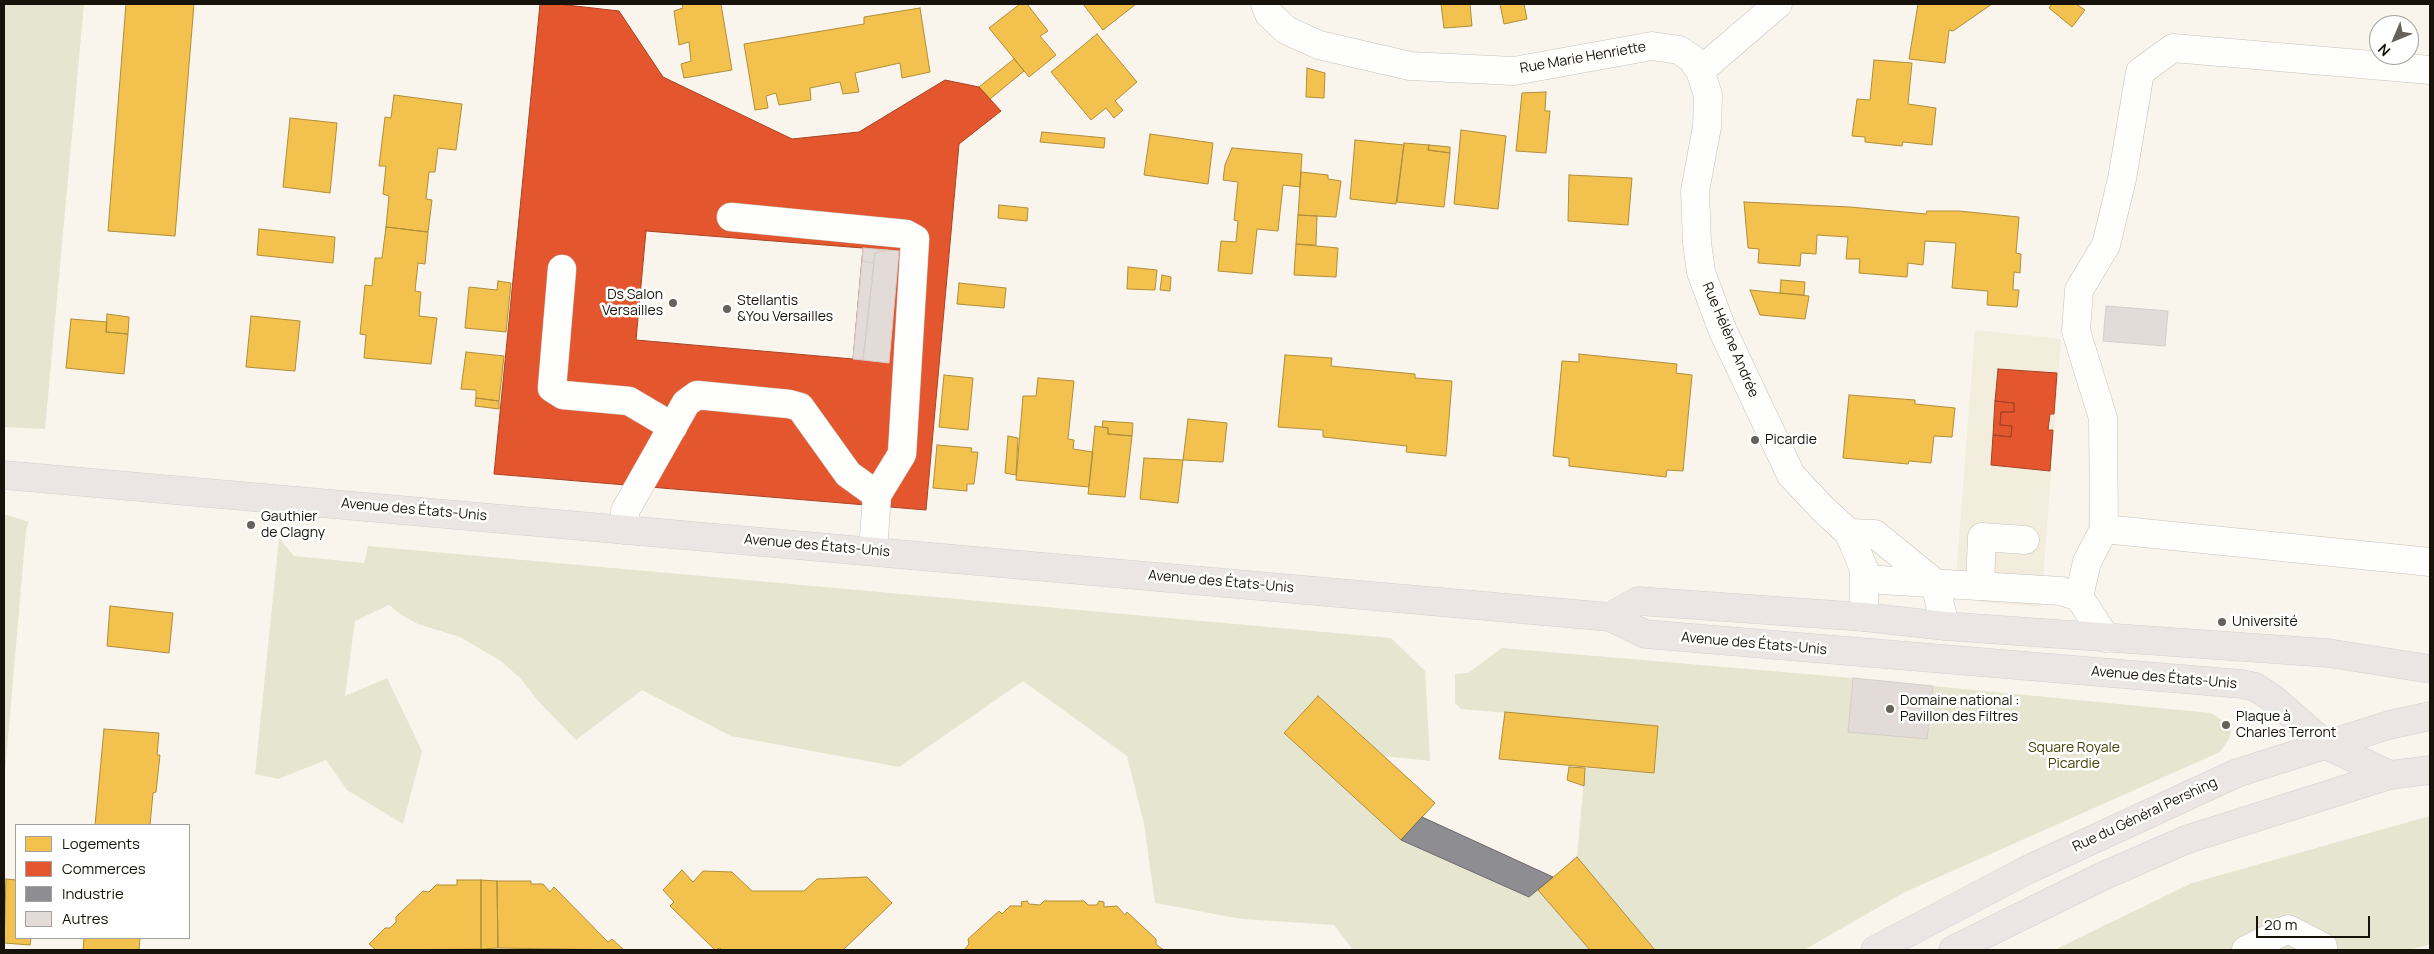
<!DOCTYPE html>
<meta charset="utf-8">
<style>
body{margin:0}
#map{position:relative;width:2434px;height:954px;overflow:hidden;background:#f9f5ed;font-family:Manrope,sans-serif}
canvas{display:block}
.frame{position:absolute;inset:0;border:5px solid #17130a;pointer-events:none}
.legend{position:absolute;left:15px;top:824px;width:175px;height:115px;box-sizing:border-box;background:#fff;border:1px solid #a2a19d;margin:0;padding:6px 9px;list-style:none;font-size:15px;color:#17130a}
.legend li{display:flex;align-items:center;gap:10px;height:25px}
.legend b{width:25px;border:1px solid #a2a19d}
.north{position:absolute;left:2369px;top:15px;width:50px;height:50px;box-sizing:border-box;background:#fff;border:1px solid #a2a19d;border-radius:50%;rotate:225deg;font-size:14px;font-weight:700;line-height:20px;text-align:center;color:#17130a}
.north::after{content:'';display:block;margin:auto;width:18px;height:22px;background:#666259;clip-path:polygon(50% 0,100% 100%,50% 72%,0 100%)}
.scale{position:absolute;left:2256px;top:916px;width:114px;height:22px;box-sizing:border-box;border:2px solid #17130a;border-top:0;padding-left:6px;font-size:15px;line-height:18px;white-space:nowrap;color:#17130a;-webkit-text-stroke:4px #fff;paint-order:stroke}
</style>
<div id="map">
<canvas width="2434" height="954"></canvas>
<div class="frame"></div>
<ul class="legend">
<li><b style="height:14px;background:#f2c14e"></b>Logements</li>
<li><b style="height:14px;background:#e4572e"></b>Commerces</li>
<li><b style="height:14px;background:#8d8d92"></b>Industrie</li>
<li><b style="height:14px;background:#e3dbd7"></b>Autres</li>
</ul>
<div class="north">N</div>
<div class="scale">20 m</div>
</div>
<script>
const context = document.querySelector('canvas').getContext('2d');
context.lineJoin = 'round';
function paint(path, color) { context.fillStyle = color; context.fill(path, 'evenodd'); }
const poly = rows => new Path2D(rows.map(r => 'M' + r).join(''));
function trace(path, color, width, dash) { context.strokeStyle = color; context.lineWidth = width; context.lineCap = dash ? 'butt' : 'round'; context.setLineDash(dash || []); context.stroke(path); }
function drawText(font, color, halo, rows, align = 'center') {
  context.font = font + ' Manrope,sans-serif'; context.lineWidth = 5; context.setLineDash([]); context.textBaseline = 'middle'; context.strokeStyle = halo; context.fillStyle = color; for (const [text, x, y, turn = 0] of rows) {
    context.save(); context.translate(x, y); context.rotate((+turn || 0) * Math.PI / 180); context.textAlign = isNaN(turn) ? turn : align; if (halo) context.strokeText(text, 0, 0); context.fillText(text, 0, 0); context.restore();
  }
}
paint(poly([
 [1975,330,2061,339,2041,607,1982,602,1956,578]
]), '#f3eddd');
paint(poly([
 [4,4,84,4,45,429,4,427],
 [4,514,29,522,26,530,4,784],
 [279,538,294,556,364,563,368,546,1391,638,1425,671,1430,761,1384,756,1318,696,1284,733,1401,840,1529,897,1538,890,1590,950,1353,950,1334,925,1242,919,1155,903,1144,824,1127,756,1023,681,899,767,731,736,642,690,576,740,539,702,520,678,501,661,460,637,418,624,400,614,389,605,355,621,345,696,387,678,422,751,403,824,347,790,326,760,278,779,255,774],
 [1502,648,1853,678,1927,739,1933,686,2211,713,2225,722,2231,730,2229,739,2220,752,1905,892,1804,950,1655,950,1577,857,1585,768,1654,773,1658,726,1461,709,1455,703,1455,674,1468,673],
 [2430,816,2430,945,2407,950,2054,950,2192,883]
]), '#e6e5d0');
const homes = poly([
 [126,4,194,4,175,236,108,231,126,4],
 [682,4,721,4,732,70,684,78,681,64,691,61,689,42,679,45,674,11,683,8,682,4],
 [1020,4,1027,4,1048,31,1040,36,1056,55,1029,77,989,28,1020,4],
 [1083,4,1136,4,1103,30,1083,4],
 [1441,4,1470,4,1472,26,1444,28,1441,4],
 [1500,4,1524,4,1527,19,1504,24,1500,4],
 [1918,4,1992,4,1953,31,1949,30,1945,63,1909,59,1918,4],
 [2052,4,2076,4,2085,10,2072,27,2049,8,2052,4],
 [920,8,930,72,902,78,900,63,855,73,859,92,843,94,840,82,810,88,811,100,779,105,776,93,766,96,768,108,755,110,744,44,864,24,864,17,920,8],
 [1097,34,1137,82,1115,101,1123,110,1114,118,1106,108,1091,120,1051,72,1097,34],
 [1014,59,1024,71,990,99,979,87,1014,59],
 [1874,60,1912,63,1908,104,1936,108,1932,145,1903,142,1902,146,1865,142,1865,137,1852,136,1857,99,1870,100,1874,60],
 [1307,68,1325,73,1324,98,1306,97,1307,68],
 [1546,92,1545,111,1550,111,1546,153,1516,151,1522,93,1546,92],
 [394,95,462,104,456,150,438,148,435,172,429,172,426,199,432,200,428,232,386,227,389,196,383,194,386,166,379,166,385,117,391,118,394,95],
 [290,118,337,123,330,193,283,187,290,118],
 [1461,130,1506,136,1498,209,1454,204,1461,130],
 [1042,132,1105,138,1104,148,1040,142,1042,132],
 [1150,134,1213,143,1208,184,1144,175,1150,134],
 [1355,140,1404,145,1396,204,1350,199,1355,140],
 [1404,143,1429,145,1428,150,1450,153,1444,207,1397,202,1404,143],
 [1429,145,1450,147,1450,153,1428,150,1429,145],
 [1232,148,1302,154,1300,187,1283,185,1278,231,1257,229,1252,274,1218,271,1221,241,1236,242,1238,221,1234,220,1238,182,1223,180,1225,165,1232,148],
 [1301,172,1328,175,1328,179,1341,181,1336,217,1298,215,1301,172],
 [1569,175,1632,178,1628,225,1568,221,1569,175],
 [1744,202,1850,207,1926,214,1927,211,1959,211,2019,217,2016,253,2021,254,2020,273,2014,272,2013,290,2019,290,2017,307,1987,305,1988,291,1952,288,1956,243,1925,241,1923,265,1908,263,1907,277,1859,273,1860,259,1846,259,1848,237,1817,235,1816,254,1801,253,1800,266,1758,263,1759,249,1748,248,1744,202],
 [999,205,1028,208,1027,221,998,218,999,205],
 [1298,215,1317,216,1316,245,1296,244,1298,215],
 [386,227,428,232,425,264,418,263,415,291,421,292,419,316,437,318,431,364,364,358,366,335,360,334,365,285,372,286,375,258,382,258,386,227],
 [259,229,335,237,333,263,257,255,259,229],
 [1296,244,1338,248,1336,277,1294,275,1296,244],
 [1128,267,1157,270,1155,290,1127,289,1128,267],
 [1162,275,1171,277,1170,291,1160,290,1162,275],
 [1781,280,1805,282,1804,295,1780,293,1781,280],
 [498,281,511,283,506,332,465,328,469,287,497,290,498,281],
 [959,283,1006,288,1004,308,957,304,959,283],
 [1750,290,1809,296,1805,319,1760,315,1750,290],
 [107,314,129,317,128,334,106,332,107,314],
 [251,316,300,321,295,371,246,367,251,316],
 [71,319,107,322,106,332,128,334,124,374,66,368,71,319],
 [466,352,504,356,499,401,476,398,476,390,461,389,466,352],
 [1579,354,1677,364,1676,373,1692,375,1683,471,1667,470,1666,477,1569,466,1569,458,1553,456,1562,361,1579,362,1579,354],
 [1285,355,1332,358,1331,366,1415,374,1415,378,1452,381,1446,456,1406,452,1407,446,1323,437,1323,430,1278,427,1285,355],
 [944,375,973,378,968,430,939,427,944,375],
 [1038,378,1074,381,1068,439,1074,440,1073,449,1093,452,1089,487,1016,480,1023,396,1036,396,1038,378],
 [1849,395,1915,400,1915,404,1955,408,1952,437,1934,436,1931,463,1909,461,1908,464,1843,458,1849,395],
 [476,398,499,401,499,409,475,406,476,398],
 [1188,419,1227,423,1223,462,1183,460,1188,419],
 [1103,421,1133,423,1132,436,1108,434,1108,428,1102,427,1103,421],
 [1095,426,1108,428,1108,434,1132,436,1125,497,1088,494,1095,426],
 [1008,436,1018,438,1016,475,1005,473,1008,436],
 [937,445,972,448,971,452,978,452,974,484,967,484,967,491,933,488,937,445],
 [1144,458,1183,460,1178,503,1140,499,1144,458],
 [110,606,173,613,169,653,107,646,110,606],
 [1318,696,1435,803,1401,840,1284,733,1318,696],
 [1505,712,1658,726,1654,773,1499,759,1505,712],
 [104,729,159,733,157,755,160,755,156,792,153,793,150,825,95,825,104,729],
 [1569,767,1585,768,1584,786,1567,780,1569,767],
 [1577,857,1655,950,1590,950,1538,890,1577,857],
 [682,870,693,882,703,871,732,872,752,891,804,891,817,879,867,877,892,903,843,950,722,950,720,948,715,950,670,906,674,902,663,890,682,870],
 [6,879,16,880,16,938,31,938,30,945,4,943,6,879],
 [457,880,481,880,481,949,376,950,369,944,385,928,390,928,396,922,396,917,423,891,429,892,436,885,457,885,457,880],
 [481,880,497,881,498,948,481,949,481,880],
 [497,881,531,881,531,884,543,884,550,892,554,887,608,942,612,939,624,950,498,948,497,881],
 [1027,901,1029,904,1040,905,1044,901,1084,901,1088,905,1097,905,1099,901,1104,902,1104,907,1117,906,1125,915,1127,912,1156,939,1156,944,1162,949,1167,950,959,950,964,950,969,944,968,939,999,911,1002,914,1010,906,1022,906,1021,902,1027,901],
 [84,938,140,938,139,950,83,950,84,938]
]);
paint(homes, '#f2c14e');
trace(homes, '#b08d3a', 1);
const shops = poly([
 [540,4,558,4,619,11,663,77,792,139,859,132,945,80,979,87,1001,111,959,144,926,510,494,474,540,4],
 [646,231,863,248,853,359,636,340,646,231],
 [1998,369,2057,373,2054,414,2050,414,2048,430,2053,430,2050,471,1991,465,1993,435,2011,437,2012,426,2000,425,2001,412,2014,412,2014,403,1995,401,1998,369],
 [1995,401,2014,403,2014,412,2001,412,2000,425,2012,426,2011,437,1993,435,1995,401]
]);
paint(shops, '#e4572e');
trace(shops, '#a64323', 1);
const industry = poly([
 [1422,817,1553,877,1529,897,1401,840,1422,817]
]);
paint(industry, '#8d8d92');
trace(industry, '#6a6869', 1);
const building = poly([
 [863,248,887,250,875,253,874,263,862,261,863,248],
 [887,250,899,251,889,363,863,360,875,253,887,250],
 [862,261,874,263,863,360,853,359,862,261],
 [2106,306,2168,311,2165,346,2103,341,2106,306],
 [1853,678,1933,686,1927,739,1848,732,1853,678]
]);
paint(building, '#e3dbd7');
trace(building, '#d5cdca', 1);
const minor = poly([
 [1265,4,1269,14,1286,30,1319,45,1410,66,1514,71,1652,46,1679,50,1691,58,1700,71,1708,95,1707,127,1695,191,1697,243,1701,272,1722,329,1791,475,1823,509,1849,533,1864,569,1864,617],
 [1700,71,1778,4],
 [731,217,906,234,915,239,902,454,877,495,873,551],
 [562,269,552,388,563,395,629,401,673,427],
 [2104,529,2430,562],
 [625,530,625,511,686,403,697,395,789,404,800,407,848,474,877,495],
 [1849,533,1875,534,1935,583,1945,626],
 [1864,579,2061,591,2079,597,2106,638],
 [1980,586,1982,537,2025,540],
 [2079,597,2087,562,2104,529,2103,418,2076,331,2079,290,2106,245,2122,179,2140,72,2173,48,2430,70],
 [2246,950,2288,929,2323,947,2323,950]
]);
const major = poly([
 [4,475,1610,617,1645,634,2242,684,2255,687,2271,697,2326,745,2390,775],
 [1610,617,1638,601,1864,617,1945,626,2328,653,2430,669],
 [1875,950,2027,870,2237,773,2389,725,2430,716],
 [1953,950,2103,876,2188,839,2390,775,2430,770]
]);
trace(minor, '#c6c2ba', 29);
trace(major, '#d3d0cc', 29);
trace(minor, '#fefefc', 28);
trace(major, '#ebe5e4', 28);
for (const [x, y, r, color] of [
 [673,303,5,"#666259"],
 [727,309,5,"#666259"],
 [1755,440,5,"#666259"],
 [251,525,5,"#666259"],
 [2222,622,5,"#666259"],
 [1890,709,5,"#666259"],
 [2226,725,5,"#666259"]
]) { const dot = new Path2D(); dot.arc(x, y, r, 0, 2 * Math.PI); context.fillStyle = color; context.fill(dot); trace(dot, '#fff', 2); }
drawText('14px', '#17130a', '#fff', [
 ["Rue Marie Henriette",1583,58,-10],
 ["Rue Hélène Andrée",1730,340,67],
 ["Avenue des États-Unis",414,510,5],
 ["Avenue des États-Unis",817,546,5],
 ["Avenue des États-Unis",1221,582,5],
 ["Avenue des États-Unis",1754,644,5],
 ["Avenue des États-Unis",2164,678,5],
 ["Rue du Général Pershing",2145,815,-25]
]);
drawText('14px', '#17130a', '#fff', [
 ["Ds Salon",663,295,"right"],
 ["Versailles",663,311,"right"],
 ["Stellantis",737,301],
 ["&You Versailles",737,317],
 ["Picardie",1765,440],
 ["Gauthier",261,517],
 ["de Clagny",261,533],
 ["Université",2232,622],
 ["Domaine national :",1900,701],
 ["Pavillon des Filtres",1900,717],
 ["Plaque à",2236,717],
 ["Charles Terront",2236,733]
], 'left');
drawText('14px', '#414308', '#fff', [
 ["Square Royale",2074,748],
 ["Picardie",2074,764]
]);
</script>
